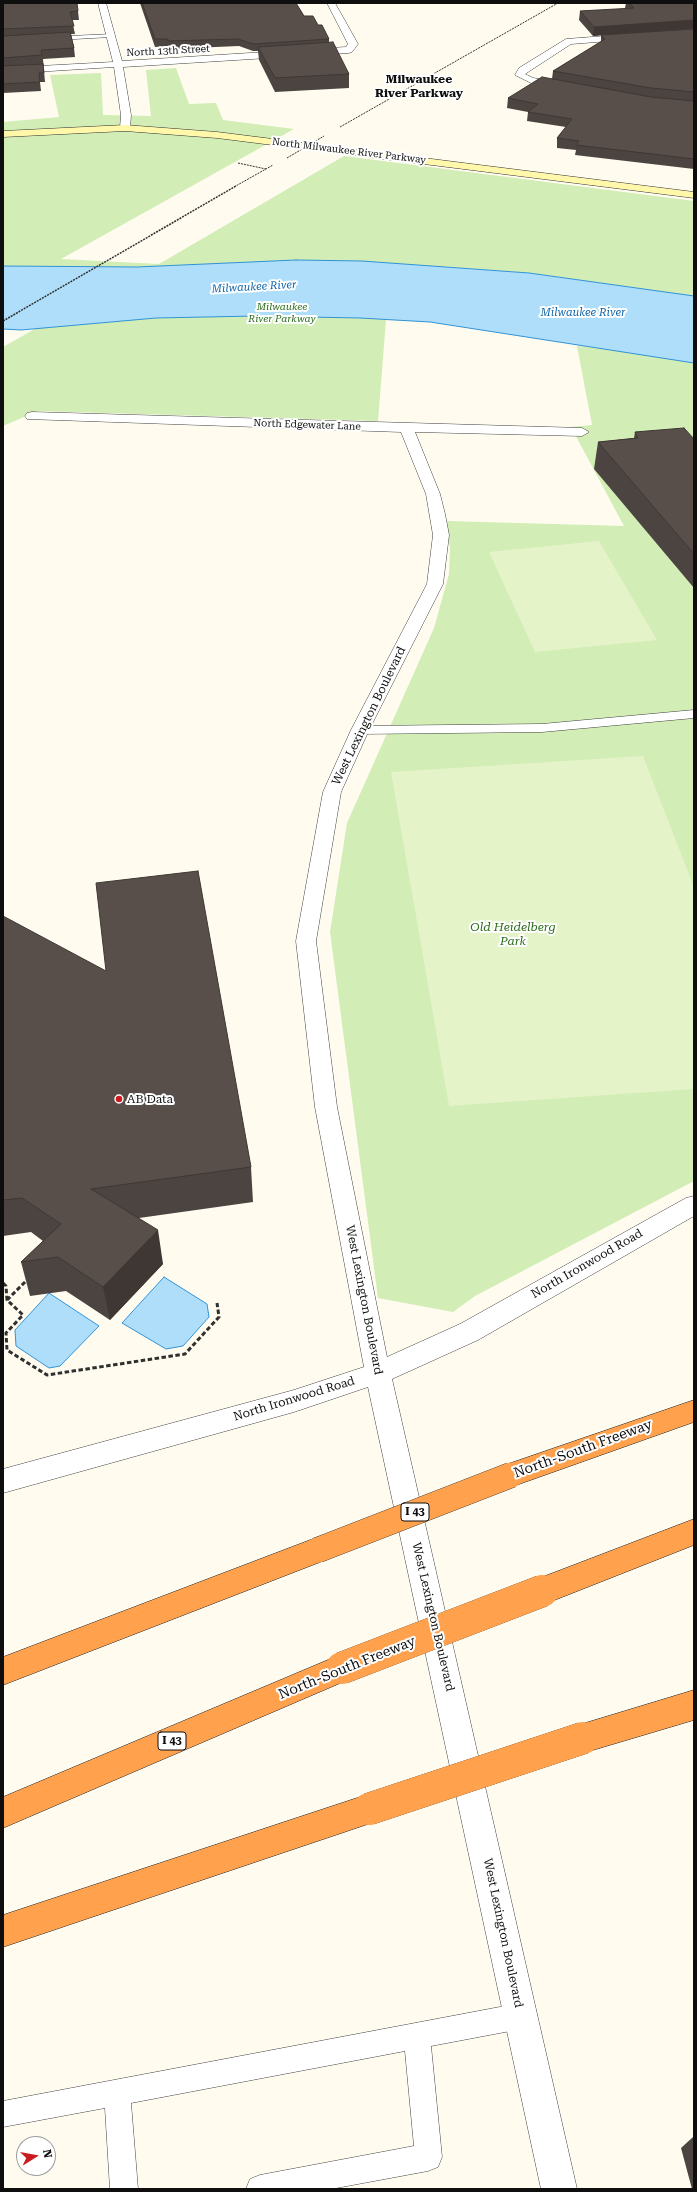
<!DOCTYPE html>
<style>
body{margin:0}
#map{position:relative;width:697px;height:2192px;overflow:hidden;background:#fffcef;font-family:"Roboto Serif",serif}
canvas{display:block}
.frame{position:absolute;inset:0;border:4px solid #0e0e0e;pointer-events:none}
.north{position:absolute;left:16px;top:2136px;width:40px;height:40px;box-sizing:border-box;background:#fff;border:1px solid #9f9f9f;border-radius:50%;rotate:79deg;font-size:11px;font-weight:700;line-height:16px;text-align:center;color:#0e0e0e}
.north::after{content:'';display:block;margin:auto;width:14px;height:18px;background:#ca1b21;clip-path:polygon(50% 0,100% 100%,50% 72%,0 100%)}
</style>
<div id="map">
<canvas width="697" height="2192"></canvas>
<div class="frame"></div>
<div class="north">N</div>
</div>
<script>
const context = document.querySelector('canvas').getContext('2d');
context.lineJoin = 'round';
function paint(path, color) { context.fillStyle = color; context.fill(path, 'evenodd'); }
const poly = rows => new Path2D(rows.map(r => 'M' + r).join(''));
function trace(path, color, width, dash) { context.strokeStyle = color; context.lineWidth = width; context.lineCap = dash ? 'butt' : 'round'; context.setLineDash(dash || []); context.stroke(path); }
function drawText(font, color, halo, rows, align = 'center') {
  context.font = font + ' "Roboto Serif",serif'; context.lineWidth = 4; context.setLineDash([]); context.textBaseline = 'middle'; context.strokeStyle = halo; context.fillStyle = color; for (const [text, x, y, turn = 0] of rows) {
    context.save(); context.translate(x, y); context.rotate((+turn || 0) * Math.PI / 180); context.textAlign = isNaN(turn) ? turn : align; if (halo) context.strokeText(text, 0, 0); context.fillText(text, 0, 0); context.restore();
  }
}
paint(poly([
 [176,68,189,104,216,103,223,120,294,129,61,259,159,264,344,156,694,201,694,297,529,273,448,267,430,322,386,320,378,421,38,411,3,426,3,347,47,322,3,286,3,122,59,117,50,75,101,73,103,115,151,116,146,70],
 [577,346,614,349,694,363,694,1181,475,1296,453,1312,378,1298,330,932,347,823,434,628,449,574,450,549,447,521,624,526,571,427,592,425]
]), '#d2edb5');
paint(poly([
 [599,541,657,640,535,652,489,552],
 [643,756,694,887,694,1089,449,1106,391,772]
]), '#e4f3c8');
const water = poly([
 [296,260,362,261,529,273,694,296,694,363,430,322,360,318,255,316,156,318,21,330,3,329,3,266,137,267,296,260],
 [164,1277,207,1304,209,1317,183,1346,166,1349,122,1323,164,1277],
 [49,1293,99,1326,60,1366,49,1368,16,1346,15,1330,49,1293]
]);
paint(water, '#afdefb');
trace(water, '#3093d8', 1);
const lane = poly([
 [113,34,114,35,111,37,3,43,3,39,113,34],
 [694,710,694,718,542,732,360,734,353,730,360,726,542,724,694,710],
 [521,2003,530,2007,534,2016,530,2025,521,2029,431,2046,442,2157,438,2167,428,2171,331,2189,246,2189,250,2179,260,2175,414,2146,405,2051,131,2103,138,2189,110,2189,105,2108,3,2127,3,2101,521,2003]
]);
const street = poly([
 [98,3,106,3,122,61,346,47,348,44,327,3,335,3,358,44,352,52,349,53,123,67,131,115,130,128,125,131,120,128,121,115,114,67,3,74,3,68,113,62,98,3],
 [632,34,637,37,635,39,571,44,525,74,533,78,569,84,569,88,531,83,515,75,519,68,566,39,632,34],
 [32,412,582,428,589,432,582,436,415,432,440,494,445,514,449,535,443,584,369,730,341,792,316,941,337,1107,387,1357,460,1324,686,1198,694,1196,694,1216,478,1340,392,1379,577,2189,541,2189,368,1387,294,1412,3,1493,3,1469,294,1390,364,1367,315,1107,296,941,323,792,351,730,427,584,433,535,426,494,401,432,27,419,25,416,27,413,32,412]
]);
const secondary = poly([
 [125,125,217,132,694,192,694,198,217,138,125,131,3,137,3,131,125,125]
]);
const highway = poly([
 [694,1400,694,1422,511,1487,502,1484,498,1475,502,1466,694,1400],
 [694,1519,694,1545,542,1605,532,1601,528,1591,532,1581,694,1519],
 [318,1537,328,1541,332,1550,328,1559,3,1685,3,1657,318,1537],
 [342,1654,352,1658,357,1668,352,1678,3,1828,3,1797,342,1654],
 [694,1690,694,1720,583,1753,572,1749,568,1738,572,1727,694,1690],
 [369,1794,380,1798,384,1809,380,1820,3,1947,3,1915,369,1794]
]);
trace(lane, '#414141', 1);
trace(street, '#414141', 1);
trace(secondary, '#303030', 1);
trace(highway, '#1f1f1f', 1);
trace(poly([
 [340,127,558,3],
 [238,163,266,169],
 [234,187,273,165]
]), '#303030', 1, [2, 1]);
trace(poly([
 [3,321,236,186]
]), '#303030', 1.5, [2, 1]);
trace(poly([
 [3,1283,6,1286,7,1300,23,1315,6,1333,7,1350,47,1375,185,1354,219,1317,217,1303],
 [7,1300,27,1280]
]), '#303030', 3, [4.5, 2.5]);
paint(lane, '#fff');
paint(street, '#fff');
paint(secondary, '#fff7aa');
paint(highway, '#ffa14d');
const highwayBridgeFar1 = poly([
 [318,1550,511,1475]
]);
const highwayBridge = poly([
 [342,1668,542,1591],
 [369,1809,583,1738]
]);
trace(highwayBridgeFar1, '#1f1f1f', 26, []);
trace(highwayBridge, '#1f1f1f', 32, []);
trace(poly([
 [287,158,324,136]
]), '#303030', 1, [2, 1]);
trace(highwayBridgeFar1, '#ffa14d', 25);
trace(highwayBridge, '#ffa14d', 32);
paint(poly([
 [3,3,78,11,79,20,72,20,75,34,71,34,74,48,75,57,43,59,45,82,40,82,41,91,3,93],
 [140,3,296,3,304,16,318,25,329,39,329,43,349,74,349,88,275,92,259,60,258,51,253,51,239,46,169,49,168,46,155,47],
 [626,3,694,3,694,169,575,155,576,150,557,148,557,138,566,127,527,121,528,112,507,108,508,98,552,79,553,71,601,42,601,35,593,36,579,20,580,11,626,9,625,8],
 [635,432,694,439,694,588,594,469,598,442,634,438],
 [3,916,251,1167,253,1202,139,1218,163,1264,110,1320,66,1291,30,1296,21,1262,43,1241,31,1232,3,1236],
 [693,2137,694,2137,694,2189,692,2189,681,2148]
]), '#4c4440');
paint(poly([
 [694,20,694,28,593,36,594,27],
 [158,1230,163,1264,110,1320,103,1287]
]), '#3e3734');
const building = poly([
 [3,3,77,3,78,11,70,12,74,26,3,29,3,3],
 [142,3,296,3,304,16,313,16,318,25,322,25,329,39,253,44,238,39,168,41,168,39,155,39,142,3],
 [629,3,694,3,694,20,594,27,580,11,634,8,629,3],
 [694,29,694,92,651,88,553,71,605,39,601,35,694,29],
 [70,32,74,48,41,50,42,55,3,58,3,36,70,32],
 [333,42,349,74,275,78,258,47,333,42],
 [43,64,44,73,39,73,40,82,3,84,3,66,43,64],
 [542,77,651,97,694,101,694,159,576,145,579,141,557,138,572,119,528,112,538,104,508,98,542,77],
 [684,428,694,439,694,554,598,442,638,438,635,432,684,428],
 [198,871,251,1167,91,1189,158,1230,103,1287,58,1257,21,1262,61,1224,22,1198,3,1200,3,916,106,971,96,883,198,871]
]);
paint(building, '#584f4a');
trace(building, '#3e3734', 1);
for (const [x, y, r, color] of [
 [119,1099,4,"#ca1b21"]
]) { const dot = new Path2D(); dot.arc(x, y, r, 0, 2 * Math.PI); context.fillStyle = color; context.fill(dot); trace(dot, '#fff', 1.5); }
drawText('10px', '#0e0e0e', '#fff', [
 ["North 13th Street",168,51,-3],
 ["North Milwaukee River Parkway",349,151,7],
 ["North Edgewater Lane",307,425,2]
]);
drawText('italic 10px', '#296c19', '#fff', [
 ["Milwaukee",282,307],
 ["River Parkway",282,319]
]);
drawText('italic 11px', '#0d64aa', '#fff', [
 ["Milwaukee River",254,287,-3],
 ["Milwaukee River",583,313]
]);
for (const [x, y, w] of [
 [415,1512,28],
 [172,1741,28]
]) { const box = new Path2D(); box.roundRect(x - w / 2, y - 9, w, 18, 3); context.fillStyle = '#fff'; context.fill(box); trace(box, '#0e0e0e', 1); }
drawText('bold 11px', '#0e0e0e', null, [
 ["I 43",415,1512],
 ["I 43",172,1741]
]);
drawText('bold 12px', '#0e0e0e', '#fff', [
 ["Milwaukee",419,79],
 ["River Parkway",419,93]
]);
drawText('12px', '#0e0e0e', '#fff', [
 ["West Lexington Boulevard",369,716,-64],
 ["North Ironwood Road",587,1264,-30],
 ["West Lexington Boulevard",364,1300,79],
 ["North Ironwood Road",294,1399,-17],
 ["West Lexington Boulevard",433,1617,77],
 ["West Lexington Boulevard",503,1933,78]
]);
drawText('italic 12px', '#296c19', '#fff', [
 ["Old Heidelberg",513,927],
 ["Park",513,941]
]);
drawText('12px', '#0e0e0e', '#fff', [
 ["AB Data",127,1099]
], 'left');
drawText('14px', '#0e0e0e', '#fff', [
 ["North-South Freeway",583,1449,-20],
 ["North-South Freeway",347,1668,-22]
]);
</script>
